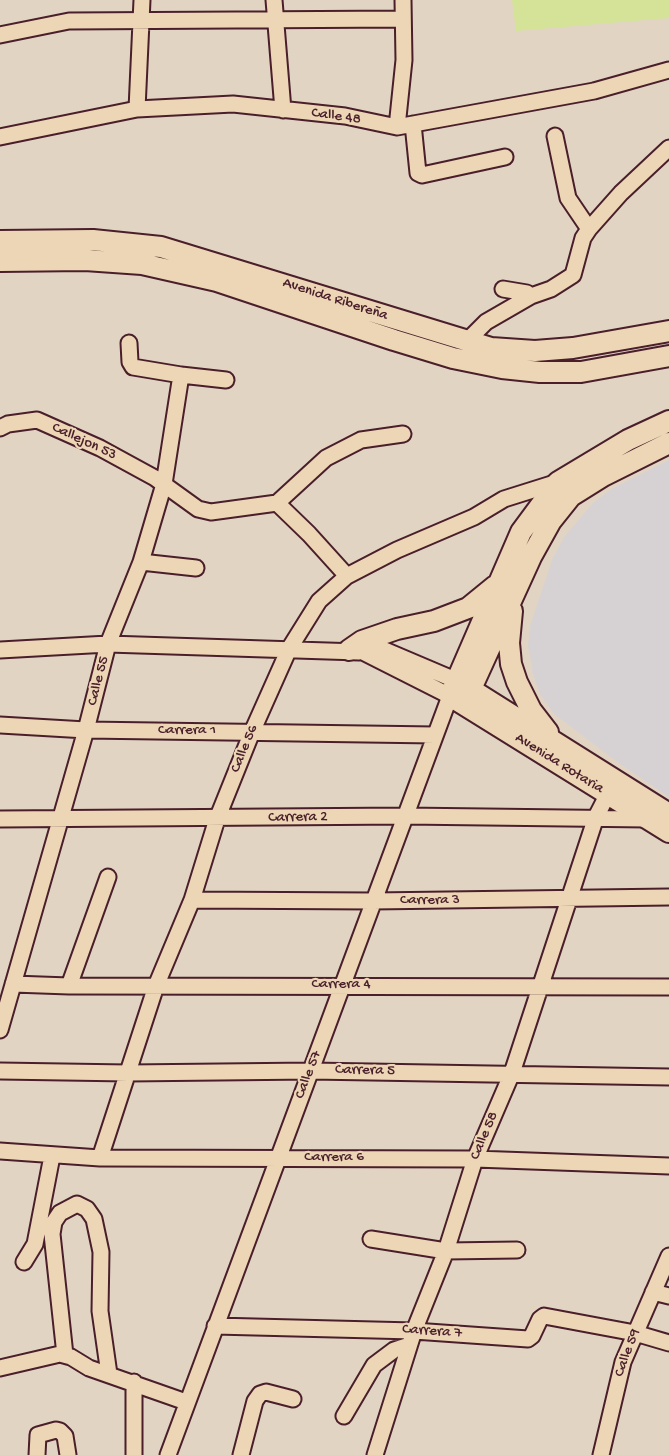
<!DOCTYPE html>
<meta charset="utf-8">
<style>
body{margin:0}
canvas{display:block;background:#e2d4c3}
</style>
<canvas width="669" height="1455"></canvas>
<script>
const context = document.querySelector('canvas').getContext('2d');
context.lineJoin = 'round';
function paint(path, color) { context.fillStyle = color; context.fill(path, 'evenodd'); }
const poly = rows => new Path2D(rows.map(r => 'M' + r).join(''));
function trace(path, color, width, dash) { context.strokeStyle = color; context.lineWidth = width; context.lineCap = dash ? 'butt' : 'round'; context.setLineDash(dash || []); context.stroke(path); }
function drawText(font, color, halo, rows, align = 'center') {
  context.font = font + ' "Gochi Hand",sans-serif'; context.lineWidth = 4.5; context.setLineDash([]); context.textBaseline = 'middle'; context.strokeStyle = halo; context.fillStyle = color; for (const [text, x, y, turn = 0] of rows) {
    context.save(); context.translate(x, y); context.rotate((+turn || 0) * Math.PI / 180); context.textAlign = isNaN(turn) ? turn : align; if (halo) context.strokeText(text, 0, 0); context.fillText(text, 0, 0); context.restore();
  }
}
paint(poly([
 [669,460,669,797,620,764,554,714,540,694,533,674,528,646,530,626,552,560,564,537,594,502,613,488]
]), '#d6d2d4');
paint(poly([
 [512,0,669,0,669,18,516,31]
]), '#d4e397');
const minor = poly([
 [274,0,283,110],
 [0,35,69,21,403,19],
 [137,109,142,0],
 [413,124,418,173,422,175,505,157],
 [397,127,404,60,403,0],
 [555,136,568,198,589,229],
 [0,137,137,109,233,104,345,116,397,127,594,91,669,70],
 [503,289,527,293,531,296],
 [467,341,486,322,531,296,551,289,573,275,583,238,589,229,621,193,669,148],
 [129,343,130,362,133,367,181,375],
 [0,428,8,424,37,420,100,448,155,478,198,509,211,512,277,503,309,534,347,576],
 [277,503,326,458,361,440,403,434],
 [141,562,196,568],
 [0,650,108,644,359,652],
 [0,725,86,730,435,735],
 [0,819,405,816,647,819],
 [192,900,373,901,669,897],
 [13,984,69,986,669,987],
 [69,986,108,877],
 [0,1030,86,730,108,644,141,562,164,484,181,375,226,380],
 [0,1071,128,1073,311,1071,669,1077],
 [0,1151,100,1158,475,1159,669,1166],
 [100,1158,156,986,192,900,217,819,252,732,289,649,319,601,347,576,397,550,474,517,504,499,558,482],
 [371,1239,446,1251,517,1250],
 [24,1262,35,1244,52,1156],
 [653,1292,669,1296],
 [215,1326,414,1331,528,1339,532,1336,540,1319,544,1316,635,1333,669,1343],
 [65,1355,52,1234,54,1222,60,1213,77,1204,87,1209,94,1219,101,1252,100,1311,109,1374],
 [0,1368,60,1354,71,1357,89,1368,186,1402],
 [134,1382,134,1455],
 [344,1416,374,1365,394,1350,409,1345],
 [37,1455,38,1435,56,1430,60,1431,65,1436,68,1455],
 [168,1455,450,696,363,652,373,649,382,649,455,680],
 [241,1455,255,1401,260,1394,266,1392,293,1399],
 [375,1455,414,1331,446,1251,475,1159,512,1073,596,817,612,786],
 [601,1455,623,1362,669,1256]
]);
const major = poly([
 [0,241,93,240,161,247,491,348,535,351,573,348,669,331],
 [0,261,85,260,142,264,217,281,394,340,453,358,502,368,540,372,581,372,669,356],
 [669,421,628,440,558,482,521,532,450,696,669,832],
 [512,611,509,643,511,664,517,682,531,710,548,732],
 [349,650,362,641,397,629,434,621,468,608,495,586],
 [459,682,669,814],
 [464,704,531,557,551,521,571,496,603,476,669,443]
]);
trace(minor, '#4a1f2b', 19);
trace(major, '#4a1f2b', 24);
trace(minor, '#ecd6b5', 15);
trace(major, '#ecd6b5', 20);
drawText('15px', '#4a1f2b', '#ecd6b5', [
 ["Calle 48",336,117,8],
 ["Avenida Ribereña",335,300,18],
 ["Callejon 53",84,442,25],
 ["Calle 55",99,681,-76],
 ["Carrera 1",187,731],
 ["Calle 56",245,749,-68],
 ["Avenida Rotaria",559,764,32],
 ["Carrera 2",298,818,-1],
 ["Carrera 3",430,901],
 ["Carrera 4",341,985],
 ["Carrera 5",365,1071,1],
 ["Calle 57",309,1075,-69],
 ["Calle 58",485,1136,-67],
 ["Carrera 6",334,1158],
 ["Carrera 7",432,1332,4],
 ["Calle 59",628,1353,-70]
]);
</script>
